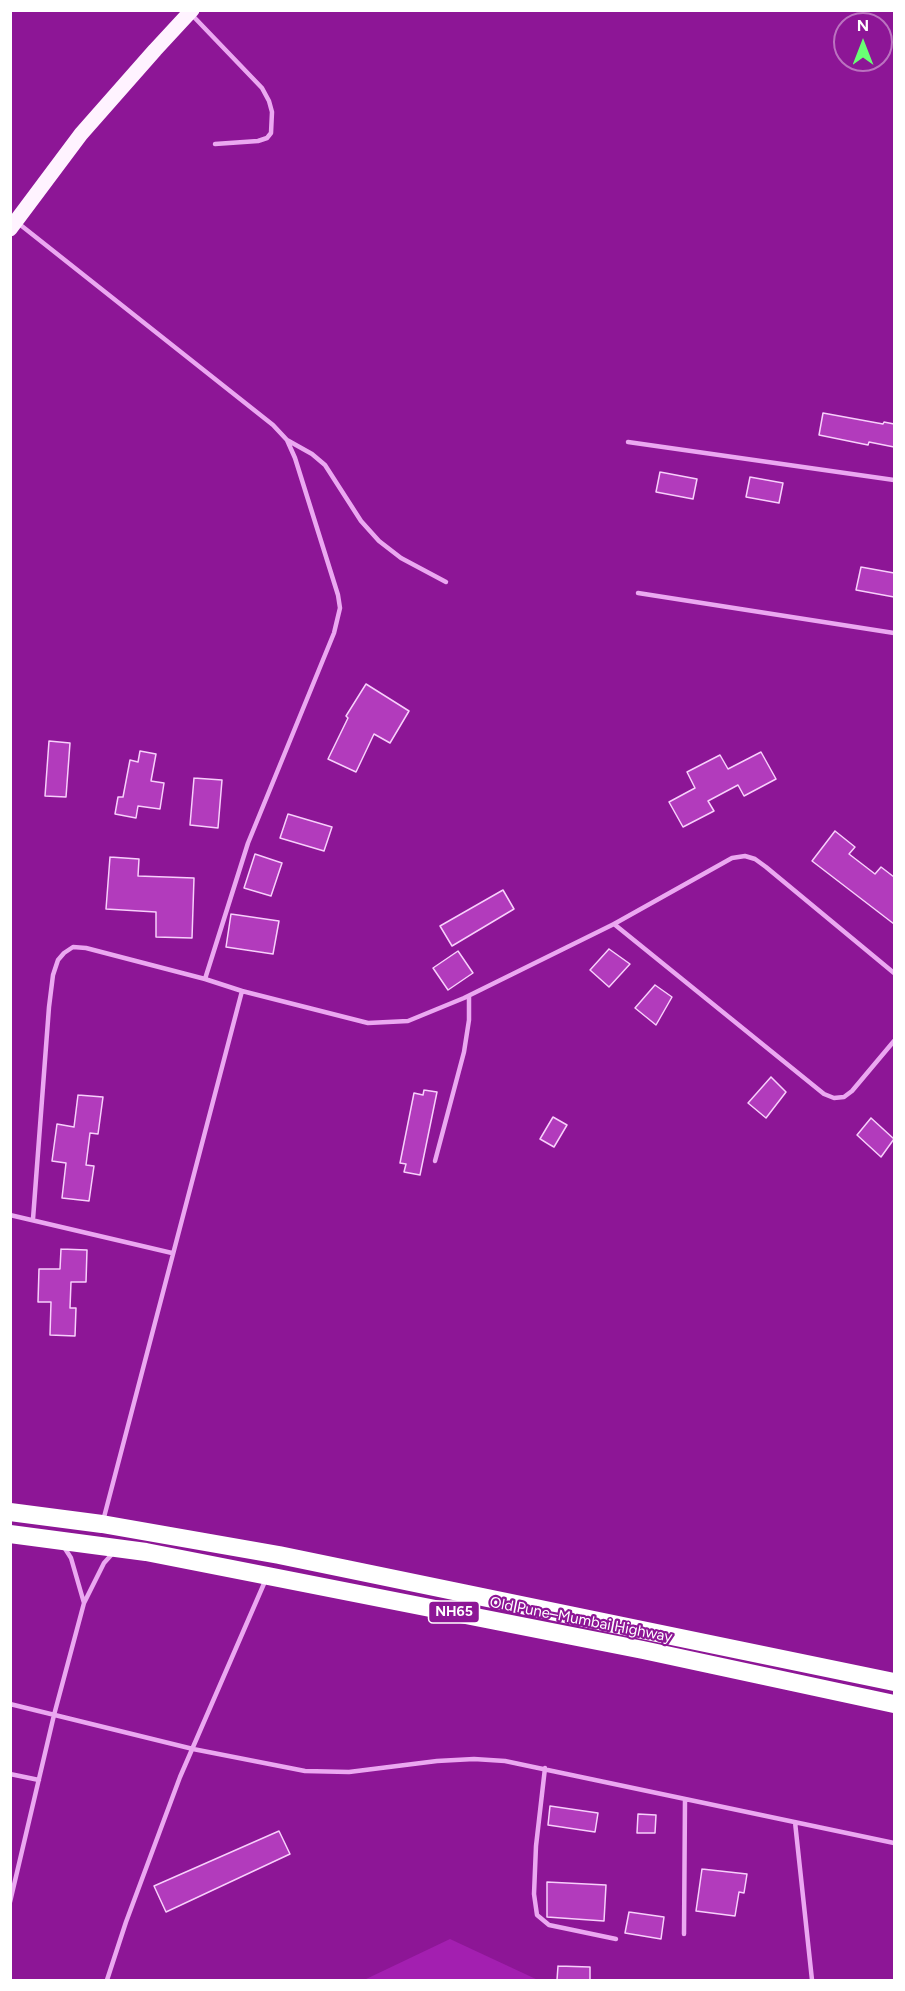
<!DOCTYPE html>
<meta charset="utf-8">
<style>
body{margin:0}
#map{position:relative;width:905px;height:1991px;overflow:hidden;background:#8d1696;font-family:Figtree,sans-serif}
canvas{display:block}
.frame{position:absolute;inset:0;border:12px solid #fff;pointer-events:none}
.north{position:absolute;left:833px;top:12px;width:60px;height:60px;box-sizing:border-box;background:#8d1696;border:2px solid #bb73c0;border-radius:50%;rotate:0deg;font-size:16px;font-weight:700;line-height:24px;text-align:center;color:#fff}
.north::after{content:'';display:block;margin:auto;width:21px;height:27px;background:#69ff74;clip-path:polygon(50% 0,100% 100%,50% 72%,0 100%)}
</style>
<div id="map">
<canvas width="905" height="1991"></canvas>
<div class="frame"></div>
<div class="north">N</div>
</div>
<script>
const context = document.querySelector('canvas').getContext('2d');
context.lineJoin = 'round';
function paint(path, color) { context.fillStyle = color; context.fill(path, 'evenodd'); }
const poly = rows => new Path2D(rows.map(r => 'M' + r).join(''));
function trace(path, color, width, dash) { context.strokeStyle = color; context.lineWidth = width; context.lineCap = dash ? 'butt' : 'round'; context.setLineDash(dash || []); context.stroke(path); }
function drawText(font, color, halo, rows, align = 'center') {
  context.font = font + ' Figtree,sans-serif'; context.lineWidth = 4.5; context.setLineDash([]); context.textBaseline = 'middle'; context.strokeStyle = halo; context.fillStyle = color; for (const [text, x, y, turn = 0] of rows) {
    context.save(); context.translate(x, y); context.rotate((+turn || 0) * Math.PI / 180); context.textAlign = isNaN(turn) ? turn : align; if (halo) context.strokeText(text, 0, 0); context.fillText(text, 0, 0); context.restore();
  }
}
paint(poly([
 [450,1939,538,1980,364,1980]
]), '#a31fb0');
const building = poly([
 [823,413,883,424,884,422,894,424,894,447,869,442,868,445,819,435,823,413],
 [660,472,697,479,693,499,656,492,660,472],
 [750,477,783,483,779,503,746,497,750,477],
 [861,567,894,573,894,597,856,590,861,567],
 [366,684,409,711,390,743,374,734,356,772,328,759,348,718,346,716,366,684],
 [49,741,70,743,66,797,45,796,49,741],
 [140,751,156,754,151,781,164,783,160,809,138,806,136,818,115,814,118,797,123,797,130,760,138,762,140,751],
 [761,752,776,779,744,796,738,785,708,801,714,811,683,827,669,802,695,788,687,772,720,755,728,769,761,752],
 [194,778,222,780,218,828,190,825,194,778],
 [288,814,332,827,324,851,280,838,288,814],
 [835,831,855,847,849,854,875,874,881,867,894,877,894,924,812,861,835,831],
 [255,854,282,863,271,896,244,888,255,854],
 [110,857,139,859,138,876,194,878,192,938,156,937,156,912,106,909,110,857],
 [503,890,514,909,452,946,440,926,503,890],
 [231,914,279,921,273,954,226,947,231,914],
 [609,949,630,964,609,987,590,970,609,949],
 [458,951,473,973,448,990,433,968,458,951],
 [655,985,672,997,656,1025,635,1008,655,985],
 [771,1077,786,1092,766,1118,748,1103,771,1077],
 [424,1090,437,1092,420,1175,404,1172,406,1164,400,1163,414,1093,423,1095,424,1090],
 [78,1095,103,1097,98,1134,90,1133,86,1165,94,1166,89,1201,62,1198,66,1163,52,1161,57,1124,74,1127,78,1095],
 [553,1117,567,1125,554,1147,540,1139,553,1117],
 [871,1118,894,1139,881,1157,857,1135,871,1118],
 [61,1249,87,1250,86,1282,71,1282,70,1308,76,1308,75,1336,50,1335,51,1302,38,1302,39,1269,60,1269,61,1249],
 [550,1806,598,1813,595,1832,548,1825,550,1806],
 [638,1814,656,1815,655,1833,637,1833,638,1814],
 [279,1831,290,1854,166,1912,154,1886,279,1831],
 [702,1869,747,1874,744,1893,739,1892,735,1916,696,1911,702,1869],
 [547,1882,606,1885,604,1921,547,1917,547,1882],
 [629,1912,664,1917,661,1939,625,1933,629,1912],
 [558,1966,590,1967,590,1980,557,1980,558,1966]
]);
paint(building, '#b23bbc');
trace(building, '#f8d0fc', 1.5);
trace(poly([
 [192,15,262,88,269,101,272,112,271,133,267,138,258,141,215,144],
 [18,223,273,425,287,440,295,458,338,595,340,608,334,633,248,843,205,979,242,991,103,1521],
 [287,440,312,454,325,465,361,521,379,541,401,558,446,582],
 [628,442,894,480],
 [638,593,894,633],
 [614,924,824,1094,834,1098,844,1097,852,1091,894,1041],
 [242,991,368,1023,408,1021,464,998,614,924,732,858,745,856,755,859,766,867,894,973],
 [435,1161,464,1052,469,1020,469,996],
 [10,1215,172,1253],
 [33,1219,49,1007,53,975,58,960,64,953,73,947,86,948,205,979],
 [64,1547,71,1558,84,1603],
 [10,1704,193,1749,305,1771,349,1772,437,1761,474,1759,505,1761,894,1843],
 [545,1768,536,1846,534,1894,537,1915,549,1925,616,1939],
 [10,1774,39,1780],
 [795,1822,812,1980],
 [10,1902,54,1715,84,1603,104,1563,113,1553],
 [684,1934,685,1799],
 [107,1980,126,1922,180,1777,266,1579]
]), '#eba8f1', 4.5);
trace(poly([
 [10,229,81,134,155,50,192,10]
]), '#fff3ff', 15);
trace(poly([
 [10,1512,102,1524,279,1555,894,1682],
 [10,1534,146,1552,268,1576,643,1650,894,1704]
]), '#fff', 18);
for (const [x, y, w] of [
 [454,1612,51]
]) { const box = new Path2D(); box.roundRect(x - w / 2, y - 11, w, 22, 4.5); context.fillStyle = '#8d1696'; context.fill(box); trace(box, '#fff', 1.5); }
drawText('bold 14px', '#fff', null, [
 ["NH65",454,1612]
]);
drawText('15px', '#fff', '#8d1696', [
 ["Old Pune–Mumbai Highway",581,1620,11]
]);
</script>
